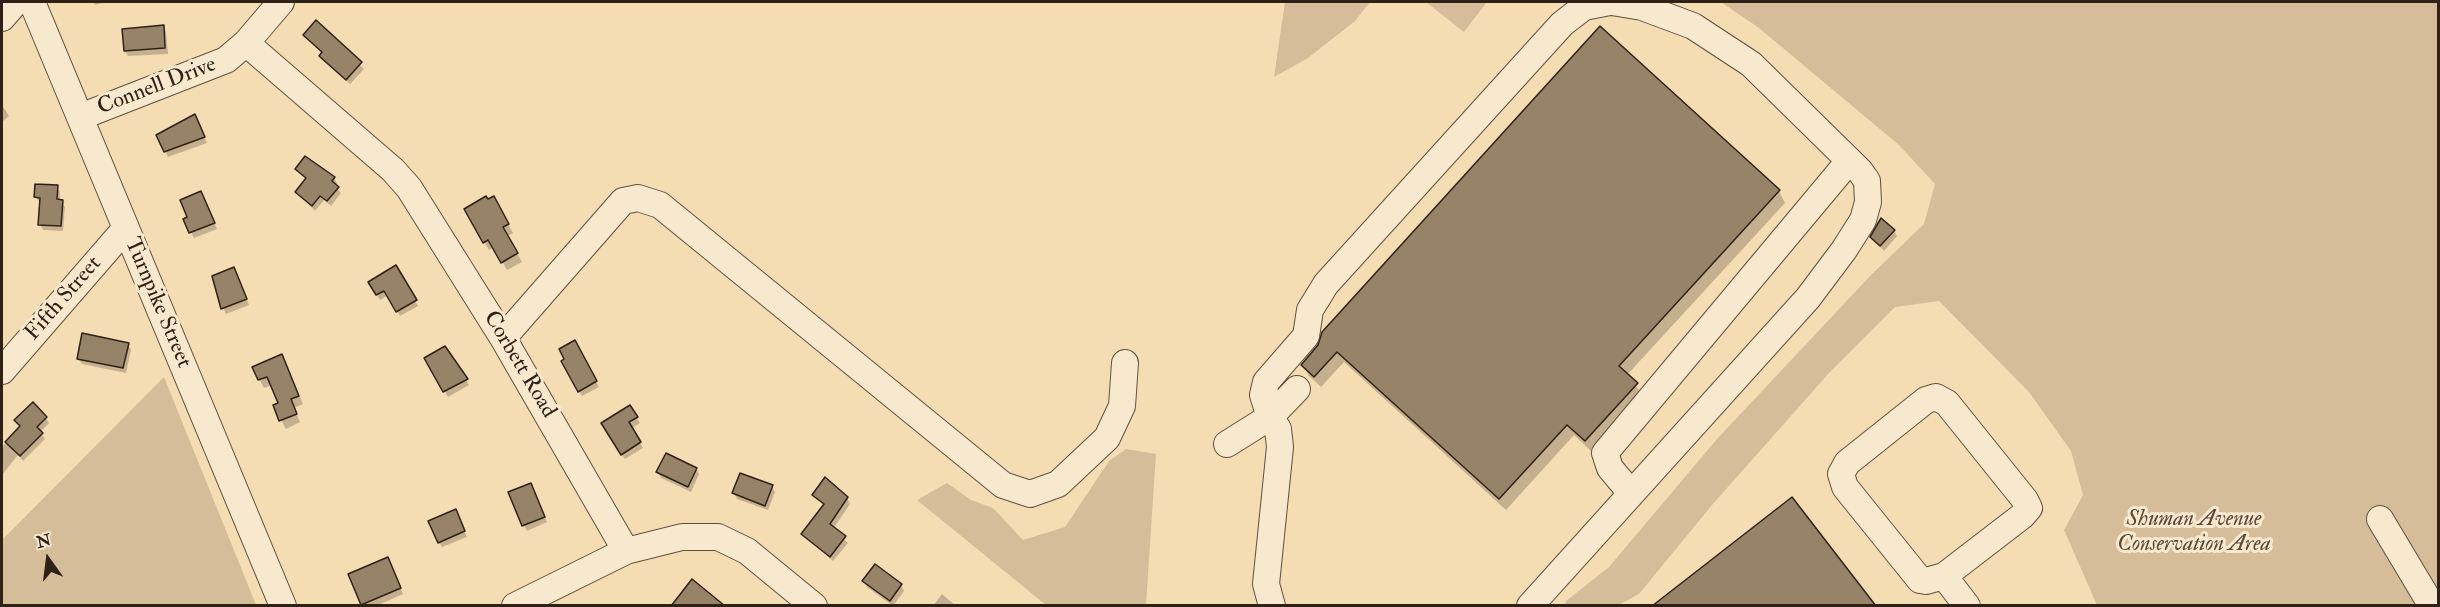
<!DOCTYPE html>
<style>
body{margin:0}
#map{position:relative;width:2440px;height:607px;overflow:hidden;background:#f5ddb3;font-family:"IM FELL Double Pica",serif}
canvas{display:block}
.frame{position:absolute;inset:0;border:3px solid #302117;pointer-events:none}
.north{position:absolute;left:18px;top:529px;width:60px;height:60px;-webkit-text-stroke:4px #f8e9ce;paint-order:stroke;rotate:346deg;font-size:16px;font-weight:700;line-height:24px;text-align:center;color:#302117}
.north::after{content:'';display:block;margin:auto;width:21px;height:27px;background:#302117;clip-path:polygon(50% 0,100% 100%,50% 72%,0 100%)}
</style>
<div id="map">
<canvas width="2440" height="607"></canvas>
<div class="frame"></div>
<div class="north">N</div>
</div>
<script>
const context = document.querySelector('canvas').getContext('2d');
context.lineJoin = 'round';
function paint(path, color) { context.fillStyle = color; context.fill(path, 'evenodd'); }
const poly = rows => new Path2D(rows.map(r => 'M' + r).join(''));
function trace(path, color, width, dash) { context.strokeStyle = color; context.lineWidth = width; context.lineCap = dash ? 'butt' : 'round'; context.setLineDash(dash || []); context.stroke(path); }
function drawText(font, color, halo, rows, align = 'center') {
  context.font = font + ' "IM FELL Double Pica",serif'; context.lineWidth = 6; context.setLineDash([]); context.textBaseline = 'middle'; context.strokeStyle = halo; context.fillStyle = color; for (const [text, x, y, turn = 0] of rows) {
    context.save(); context.translate(x, y); context.rotate((+turn || 0) * Math.PI / 180); context.textAlign = isNaN(turn) ? turn : align; if (halo) context.strokeText(text, 0, 0); context.fillText(text, 0, 0); context.restore();
  }
}
paint(poly([
 [1285,2,1370,2,1355,21,1308,58,1274,77],
 [1426,2,1487,2,1464,32],
 [1721,2,2438,2,2438,605,2097,605,2064,530,2083,495,2071,451,2029,392,1939,301,1895,307,1829,373,1712,505,1639,594,1619,605,1565,606,1566,601,1609,567,1717,439,1871,275,1924,224,1935,184,1899,145,1759,28],
 [164,377,256,605,2,605,2,540],
 [1126,449,1156,454,1146,605,1046,605,917,500,947,483,971,500,993,508,1023,540,1065,527,1109,461]
]), '#d4bd98');
paint(poly([
 [93,2,106,2,95,5],
 [316,23,364,69,350,84,324,61,323,54,305,35],
 [163,26,166,32,168,54,128,56,125,51],
 [2,105,9,116,2,122],
 [197,121,207,143,168,157,158,136],
 [297,169,334,178,337,183,335,186,341,193,331,206,324,200,315,211,297,192,307,180],
 [57,187,60,192,60,201,65,207,63,231,43,230,40,224,41,203,35,197],
 [1779,191,1785,203,1627,375,1643,395,1592,452,1574,435,1506,510,1344,362,1321,387,1309,376,1303,365,1319,346],
 [204,198,217,229,194,238,185,220],
 [493,198,513,233,507,236,522,262,507,270,494,247,489,250,466,210],
 [1894,231,1897,236,1884,251,1871,237],
 [396,268,418,306,400,316,388,295,380,300,370,283],
 [236,274,249,305,226,314,217,295],
 [574,342,599,387,582,396,563,362],
 [128,344,131,350,126,373,82,364,78,358],
 [426,359,466,380,469,385,448,397],
 [286,365,303,404,294,408,300,422,286,429,281,420,280,404,272,385,264,388,254,368],
 [630,407,640,423,631,429,643,448,625,459,603,424],
 [46,418,49,423,40,432,45,439,23,461,18,455,2,475,2,447,21,428,16,420],
 [696,469,699,474,691,492,661,478,658,472],
 [772,486,775,492,768,510,737,499,734,493],
 [533,490,547,522,527,531,524,525],
 [814,495,847,498,850,504,833,529,848,543,833,561,803,534,825,506],
 [458,517,467,537,442,547,439,542],
 [391,564,403,594,376,606,363,606,350,575],
 [875,566,901,585,904,591,893,606,867,587,864,581],
 [942,594,956,606,933,606]
]), '#0003');
const building = poly([
 [316,20,362,62,346,80,319,56,322,52,303,35,316,20],
 [164,25,165,48,124,51,122,29,164,25],
 [1600,26,1780,190,1619,366,1638,383,1585,441,1567,425,1499,499,1337,352,1314,377,1301,365,1318,345,1322,332,1600,26],
 [195,114,205,137,164,152,156,135,195,114],
 [305,156,335,177,332,181,339,187,327,201,320,196,312,206,295,192,306,178,295,169,305,156],
 [35,184,58,185,57,199,63,200,61,226,38,225,40,198,34,197,35,184],
 [201,191,215,223,189,233,183,219,187,217,180,200,201,191],
 [486,196,488,199,494,196,509,224,503,227,518,253,501,263,488,240,483,243,464,209,486,196],
 [1881,218,1895,230,1880,246,1870,237,1881,218],
 [396,265,417,300,396,312,384,291,376,295,368,282,396,265],
 [234,267,247,299,221,309,212,276,234,267],
 [82,333,129,343,123,368,77,359,82,333],
 [575,340,597,381,578,392,561,361,564,359,559,349,575,340],
 [445,346,468,379,443,392,424,358,445,346],
 [282,354,299,396,291,399,297,414,279,421,273,405,278,403,267,377,258,380,252,367,282,354],
 [33,402,47,417,37,427,43,433,20,456,5,442,20,426,14,420,33,402],
 [630,405,638,417,629,422,641,442,621,455,601,423,630,405],
 [666,453,697,468,688,487,656,472,666,453],
 [740,473,773,485,765,506,732,493,740,473],
 [825,477,848,497,830,524,846,536,830,557,801,534,824,504,812,495,825,477],
 [531,483,545,517,522,526,508,492,531,483],
 [1792,497,1876,606,1652,606,1792,497],
 [456,509,465,531,438,543,428,521,456,509],
 [388,557,401,588,361,605,348,574,388,557],
 [875,564,902,584,890,601,862,581,875,564],
 [692,579,725,606,671,606,692,579]
]);
paint(building, '#968368');
trace(building, '#302117', 1.5);
const minor = poly([
 [32,2,283,606],
 [2,18,16,2],
 [246,43,393,170,409,188,503,338,626,551],
 [80,117,226,60,246,43,281,2],
 [503,338,623,201,638,198,660,205,1003,485,1030,494,1058,484,1107,438,1122,406,1125,363],
 [2,371,126,228],
 [1936,397,1947,403,2025,500,2029,508,2022,516,1944,576,1926,581,1920,580,1845,487,1841,474,1847,463,1926,400,1936,397],
 [1227,444,1270,417,1297,389],
 [1631,493,1610,468,1605,453,1849,161],
 [2380,519,2432,606],
 [1944,576,1967,606],
 [515,606,626,551,682,537,718,537,747,551,814,606],
 [1272,606,1266,584,1280,447,1278,429,1270,417,1263,395,1266,382,1306,336,1310,310,1326,284,1562,24,1584,7,1610,2],
 [1530,606,1808,298,1844,250,1863,220,1868,202,1867,181,1860,171,1751,64,1693,26,1642,7,1612,2]
]);
trace(minor, '#61503e', 28);
trace(minor, '#f8e9ce', 26);
drawText('22px', '#302117', '#f8e9ce', [
 ["Connell Drive",157,87,-21],
 ["Fifth Street",64,299,-49],
 ["Turnpike Street",157,303,67],
 ["Corbett Road",519,365,59]
]);
drawText('italic 22px', '#594837', '#f8e9ce', [
 ["Shuman Avenue",2194,520],
 ["Conservation Area",2194,545]
]);
</script>
